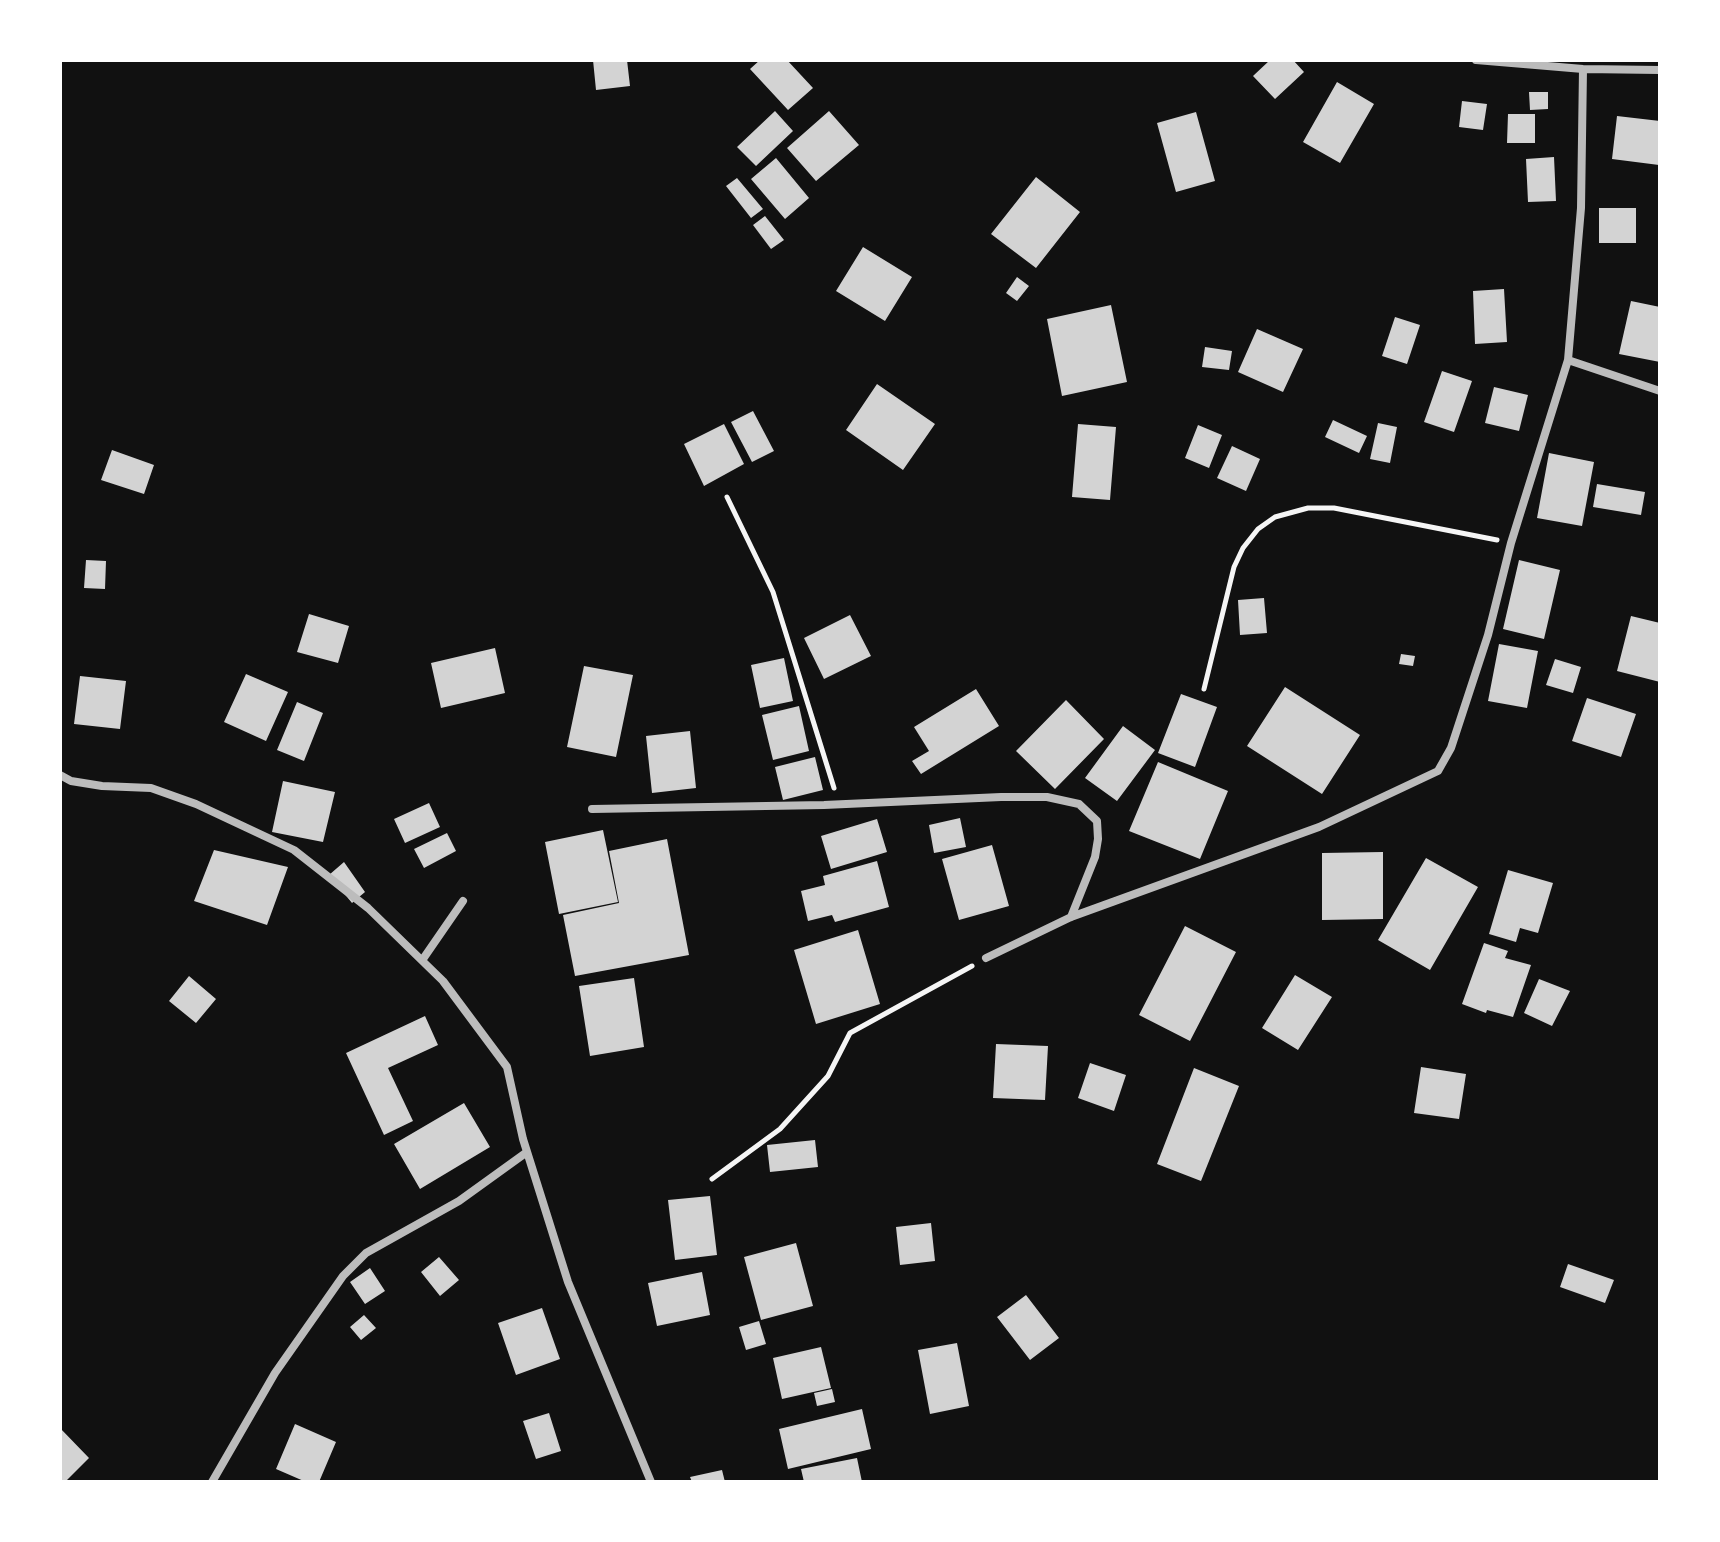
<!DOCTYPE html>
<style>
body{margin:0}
#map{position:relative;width:1720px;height:1542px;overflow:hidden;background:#111;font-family:"Open Sans",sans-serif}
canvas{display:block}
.frame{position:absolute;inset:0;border:62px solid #fff;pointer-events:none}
</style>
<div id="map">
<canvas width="1720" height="1542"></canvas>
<div class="frame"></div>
</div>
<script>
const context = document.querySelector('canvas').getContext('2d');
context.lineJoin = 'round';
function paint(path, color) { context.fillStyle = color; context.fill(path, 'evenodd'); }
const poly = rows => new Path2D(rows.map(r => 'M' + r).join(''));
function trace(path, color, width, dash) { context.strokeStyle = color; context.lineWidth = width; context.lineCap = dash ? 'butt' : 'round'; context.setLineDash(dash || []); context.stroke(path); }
paint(poly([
 [593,60,627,60,630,86,596,90],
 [760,60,787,60,813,88,788,110,750,69],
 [1270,60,1293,60,1304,72,1275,99,1253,76],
 [1337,82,1374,104,1340,163,1303,142],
 [1529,92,1548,92,1548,109,1530,110],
 [1462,101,1487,104,1483,130,1459,127],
 [775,111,793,131,756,166,737,147],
 [829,111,859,145,816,181,787,148],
 [1196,112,1215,181,1176,192,1157,123],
 [1508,114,1535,114,1535,143,1507,143],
 [1617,116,1660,121,1659,165,1612,159],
 [1554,157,1556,201,1528,202,1526,159],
 [776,158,809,198,785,219,751,179],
 [1036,177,1080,212,1036,268,991,234],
 [737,178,763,209,751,218,726,186],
 [1599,208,1636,208,1636,243,1599,243],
 [765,216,784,240,771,249,753,225],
 [863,247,912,277,885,321,836,291],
 [1017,277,1029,286,1017,301,1006,293],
 [1504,289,1507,342,1475,344,1473,291],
 [1631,301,1660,307,1660,362,1619,354],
 [1111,305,1127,382,1062,396,1047,319],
 [1395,317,1420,325,1407,364,1382,356],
 [1257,329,1303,349,1283,392,1238,372],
 [1205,347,1232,351,1229,370,1202,367],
 [1442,371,1472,381,1454,432,1424,422],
 [877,384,935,424,903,470,846,430],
 [1494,387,1528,395,1519,431,1485,423],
 [753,411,774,451,752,462,731,422],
 [1333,420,1367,436,1359,453,1325,437],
 [1378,423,1397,427,1390,463,1370,459],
 [724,424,744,464,704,486,684,444],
 [1078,424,1116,427,1110,500,1072,497],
 [1198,425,1222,435,1209,468,1185,458],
 [1232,446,1260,459,1246,491,1217,478],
 [112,450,154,465,144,494,101,480],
 [1549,453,1594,462,1582,526,1537,518],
 [1597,484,1645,492,1641,515,1593,507],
 [86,560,106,561,105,589,84,588],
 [1519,560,1560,570,1544,639,1503,629],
 [1264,598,1267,633,1240,635,1238,600],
 [309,614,349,626,338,663,297,652],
 [850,615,871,656,824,679,804,638],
 [1631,616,1660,623,1660,682,1617,671],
 [1499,644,1538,651,1527,708,1488,701],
 [495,648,505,693,441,708,431,663],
 [1401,654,1415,656,1413,666,1399,664],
 [784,658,793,701,760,708,751,665],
 [1555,659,1581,667,1573,693,1546,685],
 [584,666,633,675,616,757,567,747],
 [246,674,288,692,266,741,224,722],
 [80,676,126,681,120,729,74,724],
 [1285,687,1360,735,1322,794,1247,746],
 [976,689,999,726,921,774,912,761,929,751,914,727],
 [1181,694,1217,707,1195,767,1158,753],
 [1587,698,1636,714,1621,757,1572,741],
 [1066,700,1104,739,1055,789,1016,751],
 [297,702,323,713,304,761,277,750],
 [799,706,809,751,773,760,762,715],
 [1123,726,1155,750,1117,801,1085,778],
 [690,731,696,788,652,793,646,736],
 [815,757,823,790,783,800,775,767],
 [1158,762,1228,791,1200,859,1129,831],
 [283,781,335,792,323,842,272,832],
 [429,803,440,827,405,843,394,819],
 [960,818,966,847,934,853,929,825],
 [877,819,887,852,831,869,821,836],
 [603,830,618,902,559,914,545,842],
 [447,833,456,851,424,868,414,849],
 [667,839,689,955,575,976,563,915,619,903,609,851],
 [992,845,1009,906,959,920,942,859],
 [214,850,288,867,267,925,194,901],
 [1383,852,1383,919,1322,920,1322,853],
 [1426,858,1478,887,1430,970,1378,940],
 [877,861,889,907,835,922,832,915,808,921,801,891,825,885,823,876],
 [344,862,365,892,352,903,329,875],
 [1508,870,1553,883,1538,933,1520,928,1516,942,1489,934],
 [1185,926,1236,952,1190,1041,1139,1015],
 [858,930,880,1004,816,1024,794,950],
 [1484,943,1508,951,1505,958,1531,965,1513,1017,1487,1010,1486,1013,1462,1004],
 [1295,975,1332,997,1298,1050,1262,1028],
 [189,976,216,999,196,1023,169,1001],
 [634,978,644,1047,590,1056,579,986],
 [1539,979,1570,991,1552,1026,1524,1013],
 [425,1016,438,1045,388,1068,413,1121,384,1135,346,1053],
 [996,1044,1048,1046,1045,1100,993,1098],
 [1090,1063,1126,1075,1114,1111,1078,1098],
 [1421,1067,1466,1074,1459,1119,1414,1113],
 [1194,1068,1239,1086,1201,1181,1157,1164],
 [464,1103,490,1147,420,1189,394,1144],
 [815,1140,818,1167,770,1172,767,1145],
 [710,1196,717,1255,675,1260,668,1200],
 [931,1223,935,1261,900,1265,896,1227],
 [796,1243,813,1306,761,1320,744,1257],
 [439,1257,459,1280,440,1296,421,1272],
 [1568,1264,1614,1280,1605,1303,1560,1287],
 [370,1268,385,1291,365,1304,350,1282],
 [702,1272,710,1315,657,1326,648,1283],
 [1026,1295,1059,1338,1030,1360,997,1317],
 [542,1308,560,1359,516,1375,498,1323],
 [364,1315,376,1328,361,1340,350,1327],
 [759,1321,766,1344,746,1350,739,1327],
 [957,1343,969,1406,930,1414,918,1350],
 [821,1347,831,1388,782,1399,773,1358],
 [832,1389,835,1402,817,1406,814,1393],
 [862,1409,871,1449,788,1469,779,1429],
 [549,1413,561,1451,536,1459,523,1421],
 [295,1424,336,1442,319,1482,306,1482,276,1469],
 [60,1428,89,1458,65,1482,60,1482],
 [857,1458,862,1482,804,1482,801,1469],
 [722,1470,725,1482,692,1482,690,1477]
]), '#d3d3d3');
trace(poly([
 [727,497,773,592,834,788],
 [1204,689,1234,567,1243,548,1258,529,1275,517,1308,508,1334,508,1497,540],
 [712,1179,780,1129,828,1076,850,1033,972,966]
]), '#f5f5f5', 5);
trace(poly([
 [1476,60,1583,69,1660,70],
 [1568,360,1660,391],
 [60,775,71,781,102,786,151,788,196,804,294,850,368,908,443,981,507,1067,523,1139,568,1282,651,1482],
 [592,809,824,805,1001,797,1047,797,1079,804,1097,821,1098,839,1095,857,1071,917],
 [986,958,1071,917,1319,827,1438,771,1451,748,1488,635,1511,543,1568,360,1581,208,1583,69],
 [423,959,463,901],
 [212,1482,275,1373,343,1276,366,1253,459,1201,527,1152]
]), '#bcbcbc', 8);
</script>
